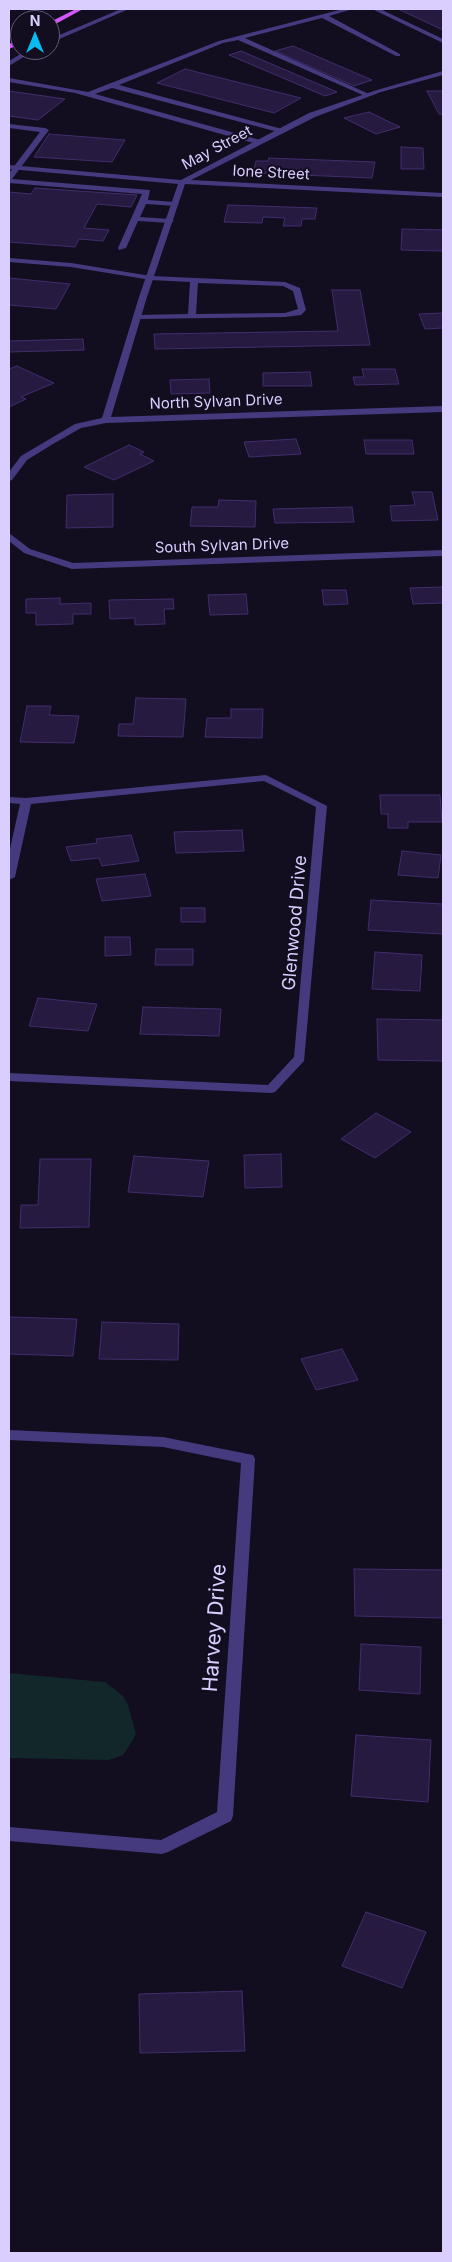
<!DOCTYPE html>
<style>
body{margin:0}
#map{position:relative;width:452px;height:2262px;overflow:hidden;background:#130d20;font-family:Inter,sans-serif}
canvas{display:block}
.frame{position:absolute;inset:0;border:10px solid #d9cefe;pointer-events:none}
.north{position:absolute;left:10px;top:10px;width:50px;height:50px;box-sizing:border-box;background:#130d20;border:1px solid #625a79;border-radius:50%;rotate:0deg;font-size:14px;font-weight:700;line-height:20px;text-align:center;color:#d9cefe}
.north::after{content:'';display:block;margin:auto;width:18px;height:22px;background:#07bcf0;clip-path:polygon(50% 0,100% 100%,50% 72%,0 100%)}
</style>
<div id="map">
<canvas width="452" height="2262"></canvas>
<div class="frame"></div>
<div class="north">N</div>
</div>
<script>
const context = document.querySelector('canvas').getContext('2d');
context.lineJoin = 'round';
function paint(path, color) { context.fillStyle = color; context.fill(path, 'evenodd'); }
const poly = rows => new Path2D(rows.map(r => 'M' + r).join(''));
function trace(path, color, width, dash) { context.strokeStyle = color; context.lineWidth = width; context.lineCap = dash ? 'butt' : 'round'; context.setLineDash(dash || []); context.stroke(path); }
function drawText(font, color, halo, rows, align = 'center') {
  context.font = font + ' Inter,sans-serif'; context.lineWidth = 4; context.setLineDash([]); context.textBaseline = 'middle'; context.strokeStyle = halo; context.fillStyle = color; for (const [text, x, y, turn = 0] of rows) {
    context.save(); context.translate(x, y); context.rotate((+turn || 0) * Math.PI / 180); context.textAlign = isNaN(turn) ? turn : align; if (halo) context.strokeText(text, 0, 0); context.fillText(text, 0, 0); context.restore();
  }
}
paint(poly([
 [9,1673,105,1682,123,1696,128,1705,136,1734,130,1745,123,1755,109,1760,9,1758]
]), '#11272a');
const building = poly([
 [398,9,443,9,443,30,398,9],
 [293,46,372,80,354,86,275,51,293,46],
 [241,51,337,92,325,96,229,55,241,51],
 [185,69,301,98,274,113,157,83,185,69],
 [9,91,65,99,38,120,9,116,9,91],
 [427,91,443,91,443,114,439,114,427,91],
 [369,112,400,127,376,134,344,118,369,112],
 [49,134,125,140,112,162,34,157,49,134],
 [401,147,423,148,424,169,401,169,401,147],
 [269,158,375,162,372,178,253,173,256,161,268,161,269,158],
 [35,188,137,195,131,207,97,204,84,228,109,230,103,241,79,239,75,247,9,242,9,192,31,194,35,188],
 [228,205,317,208,315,219,302,219,301,226,283,226,285,218,263,217,262,223,224,222,228,205],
 [402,229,443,230,443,251,401,250,402,229],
 [9,278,70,284,56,309,9,305,9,278],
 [332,290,360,290,370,345,155,349,154,334,338,331,332,290],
 [443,313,443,328,425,329,419,314,443,313],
 [83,339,84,350,9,352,9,341,83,339],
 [17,366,54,383,21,397,26,399,9,407,9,369,17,366],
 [362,369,395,369,399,384,355,385,353,377,364,377,362,369],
 [310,372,312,386,263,386,263,373,310,372],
 [209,379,210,393,171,394,170,380,209,379],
 [296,439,301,454,249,457,244,442,296,439],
 [364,440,412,440,414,454,366,454,364,440],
 [129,445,144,452,140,454,154,461,114,480,84,467,129,445],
 [412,492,432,492,438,520,392,521,390,506,415,505,412,492],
 [113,494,113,527,66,528,67,495,113,494],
 [219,500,256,501,255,527,190,526,192,507,218,507,219,500],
 [352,507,354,522,275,523,273,509,352,507],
 [443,587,443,603,413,604,410,588,443,587],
 [322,590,346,590,348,604,324,605,322,590],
 [246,594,248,614,210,615,208,595,246,594],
 [60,598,60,604,91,603,91,614,73,614,73,624,36,625,36,613,26,613,26,599,60,598],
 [173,599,174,609,164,609,165,624,135,625,135,618,110,619,109,600,173,599],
 [136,698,186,699,183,737,118,736,119,724,133,724,136,698],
 [27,706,51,706,49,715,79,716,74,743,20,742,27,706],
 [231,709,263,709,262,738,205,737,207,718,231,718,231,709],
 [380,795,440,795,442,822,408,822,408,828,388,828,388,814,381,814,380,795],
 [242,830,244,851,176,853,174,832,242,830],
 [131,835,139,861,102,866,99,858,71,861,66,847,97,843,96,839,131,835],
 [402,851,441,855,438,878,398,875,402,851],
 [145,874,151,896,102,901,96,879,145,874],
 [371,900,443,904,443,934,368,930,371,900],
 [181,908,205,908,205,922,181,922,181,908],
 [105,937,130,937,131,955,105,956,105,937],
 [156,949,193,949,193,965,155,965,156,949],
 [375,952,422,955,420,991,372,989,375,952],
 [38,998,97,1004,88,1031,29,1026,38,998],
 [143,1007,221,1009,219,1036,140,1034,143,1007],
 [377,1019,443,1020,443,1061,378,1060,377,1019],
 [376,1113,411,1132,375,1158,341,1139,376,1113],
 [281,1154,282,1187,245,1188,244,1155,281,1154],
 [134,1156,209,1161,203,1197,128,1192,134,1156],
 [40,1159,91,1159,89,1227,20,1228,21,1205,38,1205,40,1159],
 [9,1317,77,1319,73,1356,9,1354,9,1317],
 [102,1322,179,1324,178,1360,99,1359,102,1322],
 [342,1349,358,1380,316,1390,301,1359,342,1349],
 [354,1569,443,1570,443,1618,355,1616,354,1569],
 [361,1644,421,1647,420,1694,359,1690,361,1644],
 [356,1735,431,1740,428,1802,351,1796,356,1735],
 [366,1912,426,1932,402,1988,342,1966,366,1912],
 [242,1991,245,2051,140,2053,139,1994,242,1991]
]);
paint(building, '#271a40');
trace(building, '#412d6c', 1);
paint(poly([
 [121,9,129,9,50,43,50,39,121,9],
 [343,9,353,9,329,16,400,54,400,56,396,56,322,18,245,38,369,94,369,96,365,96,238,40,223,43,119,85,282,129,282,133,112,88,95,94,260,140,261,142,257,144,75,93,9,82,9,78,88,92,219,41,343,9],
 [27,50,35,50,9,66,9,61,27,50],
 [9,124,45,128,49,130,12,179,150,190,148,200,175,202,179,204,175,206,146,204,140,217,170,219,174,221,170,223,138,221,126,248,119,250,118,248,142,194,9,183,9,173,40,132,9,128,9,124],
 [9,258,71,263,151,276,285,282,300,288,306,310,301,315,285,317,137,319,134,319,134,315,188,314,190,282,151,280,71,267,9,262,9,258],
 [198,283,283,286,293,291,298,309,285,313,196,314,198,283]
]), '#453a7e');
paint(poly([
 [372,9,380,9,443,39,443,43,372,9],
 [443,71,443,75,381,92,315,117,191,180,443,193,443,197,185,184,147,297,111,417,443,406,443,412,106,423,81,428,53,444,27,460,12,480,9,481,9,472,21,456,75,424,102,418,139,297,178,184,9,169,9,165,181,180,309,113,377,90,443,71],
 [9,533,30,549,73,563,443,550,443,556,72,569,24,553,9,541,9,533],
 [266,775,327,806,304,1061,275,1092,271,1093,9,1081,9,1073,268,1085,294,1057,316,807,264,781,31,804,15,877,9,880,9,853,20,804,9,803,9,797,26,798,266,775],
 [9,1430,163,1437,253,1455,255,1459,233,1816,231,1821,168,1852,162,1854,9,1841,9,1827,161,1840,217,1812,241,1463,163,1447,9,1440,9,1430]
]), '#453a7e');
paint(poly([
 [76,9,83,9,50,27,50,22,76,9],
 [20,39,20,44,9,49,9,44,20,39]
]), '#d258fa');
drawText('15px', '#d9cefe', '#130d20', [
 ["May Street",217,148,-28],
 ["Ione Street",271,173,3],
 ["North Sylvan Drive",216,402,-2],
 ["South Sylvan Drive",222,546,-2]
]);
drawText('18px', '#d9cefe', '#130d20', [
 ["Glenwood Drive",295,923,-85]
]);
drawText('21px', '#d9cefe', '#130d20', [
 ["Harvey Drive",215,1628,-86]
]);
</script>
